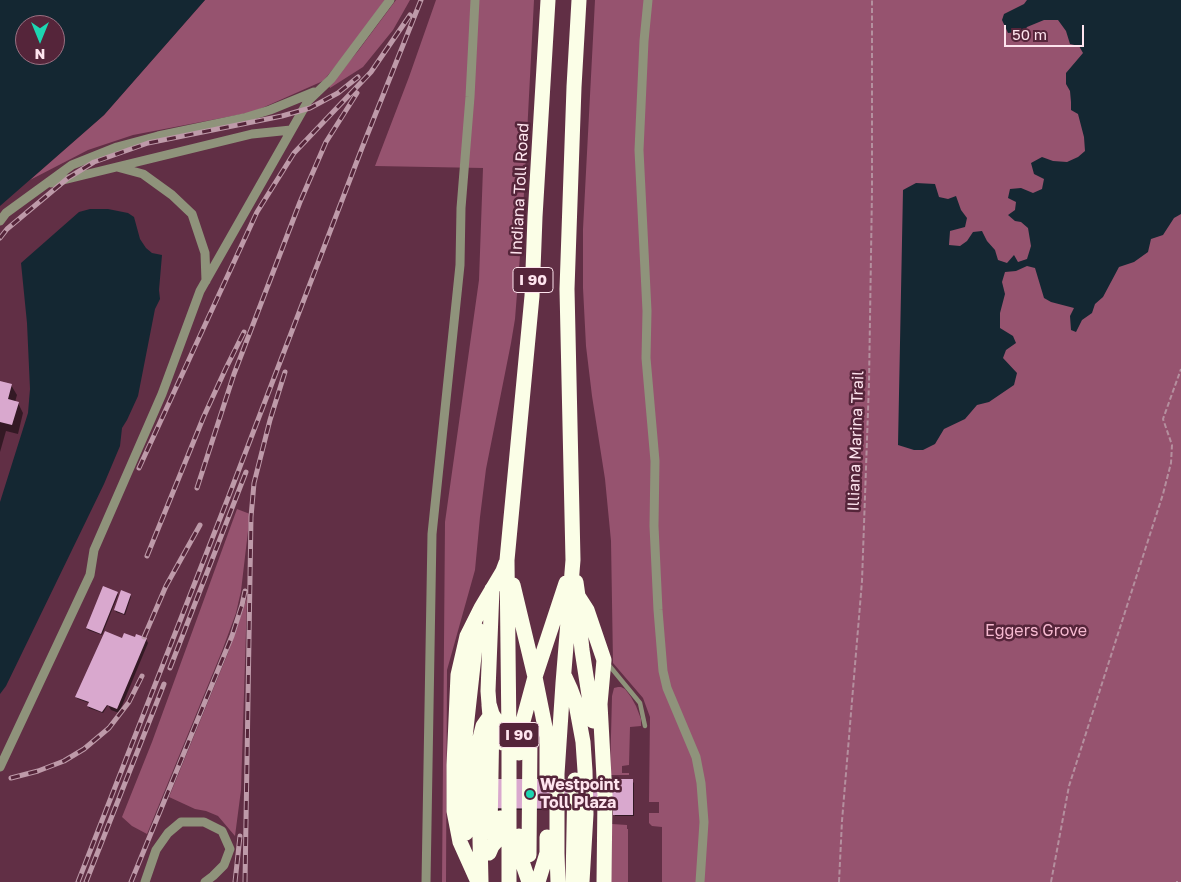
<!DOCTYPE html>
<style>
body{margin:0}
#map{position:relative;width:1181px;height:882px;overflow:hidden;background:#612f45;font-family:"Golos Text",sans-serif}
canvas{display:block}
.north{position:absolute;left:15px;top:15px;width:50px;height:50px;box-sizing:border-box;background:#55253a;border:1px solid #997182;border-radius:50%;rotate:180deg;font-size:14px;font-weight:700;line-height:20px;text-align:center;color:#fee4ee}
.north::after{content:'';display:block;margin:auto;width:18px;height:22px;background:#1dd5b1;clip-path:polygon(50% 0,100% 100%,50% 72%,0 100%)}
.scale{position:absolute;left:1004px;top:25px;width:80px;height:22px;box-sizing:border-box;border:2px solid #fee4ee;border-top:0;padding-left:6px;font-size:15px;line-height:18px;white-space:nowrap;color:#fee4ee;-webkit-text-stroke:4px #55253a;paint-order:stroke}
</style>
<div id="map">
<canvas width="1181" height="882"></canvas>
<div class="north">N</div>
<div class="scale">50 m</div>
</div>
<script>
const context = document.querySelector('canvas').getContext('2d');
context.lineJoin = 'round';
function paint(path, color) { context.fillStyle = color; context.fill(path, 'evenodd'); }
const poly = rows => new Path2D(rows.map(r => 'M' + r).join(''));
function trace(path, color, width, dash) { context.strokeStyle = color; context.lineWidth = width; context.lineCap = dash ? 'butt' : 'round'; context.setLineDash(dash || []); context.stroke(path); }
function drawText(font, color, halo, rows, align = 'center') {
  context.font = font + ' "Golos Text",sans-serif'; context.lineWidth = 5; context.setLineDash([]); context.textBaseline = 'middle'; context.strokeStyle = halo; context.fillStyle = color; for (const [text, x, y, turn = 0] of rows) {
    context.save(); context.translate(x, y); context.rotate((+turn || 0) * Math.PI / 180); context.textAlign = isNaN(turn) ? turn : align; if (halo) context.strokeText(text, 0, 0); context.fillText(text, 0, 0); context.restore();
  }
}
paint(poly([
 [205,0,385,0,349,50,323,81,253,112,133,135,88,150,30,180,104,115],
 [396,0,410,0,393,30,363,67,330,88,329,86,358,51],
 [436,0,534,0,522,230,515,319,511,343,486,469,480,517,475,570,447,670,446,882,442,882,445,522,479,280,483,168,375,166,409,77],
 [595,0,1181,0,1181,882,662,882,662,827,652,826,649,823,649,813,659,813,659,802,649,802,650,717,643,698,613,663,611,541,605,479,592,396,586,346,583,288,583,229],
 [237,509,250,514,241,591,236,613,222,651,147,834,132,826,122,817,152,742],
 [247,598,241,790,235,836,218,816,206,811,195,809,169,797,228,653],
 [618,687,621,687,625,689,631,697,636,706,641,719,641,726,630,727,629,765,622,766,622,773,629,773,629,775,610,775,612,696,614,688],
 [612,824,627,825,627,829,628,829,628,882,611,882]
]), '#96536f');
paint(poly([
 [0,0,205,0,104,115,0,206],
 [25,25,55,25,55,55,25,55],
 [1027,0,1181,0,1181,214,1174,218,1163,235,1151,239,1148,252,1134,262,1119,267,1103,297,1095,304,1092,313,1082,320,1076,332,1071,330,1070,316,1074,308,1051,302,1044,298,1035,268,1027,266,1016,271,1005,272,1002,282,1005,294,1000,313,1000,328,1013,336,1016,343,1006,350,1003,358,1017,373,1014,385,989,402,977,405,965,419,944,429,935,444,923,450,914,450,898,445,903,190,916,183,935,184,939,197,948,199,956,196,961,210,967,218,965,227,950,231,949,245,960,246,967,241,973,232,982,231,987,241,995,250,998,260,1007,263,1014,255,1018,262,1027,259,1031,246,1028,228,1021,222,1015,221,1008,215,1015,210,1016,202,1008,198,1010,189,1021,188,1033,193,1042,189,1044,179,1034,174,1031,163,1042,157,1053,161,1067,162,1078,157,1085,151,1084,137,1078,114,1071,110,1071,102,1070,91,1066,84,1066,73,1083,53,1079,46,1070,44,1066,31,1058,20,1044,20,1027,27,1023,34,1018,32,1008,33,1002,20,1004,14,1024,4],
 [90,209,108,209,128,213,134,217,140,239,146,248,152,253,162,255,159,290,160,299,155,309,138,396,127,420,122,428,120,446,104,484,6,686,0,694,0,502,28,413,30,389,27,323,21,263,79,212]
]), '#142732');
paint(poly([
 [0,382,11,385,17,395,15,402,18,403,23,413,18,434,6,431,0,452],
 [117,593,118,595,102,635,88,630,87,628],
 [130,595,131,597,125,615,116,612,115,610],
 [123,639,146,639,148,643,119,713,111,710,108,705,103,713,89,708,88,706,89,703,78,699,76,697],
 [632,781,634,783,634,816,615,816,614,810,450,810]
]), '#0007');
paint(poly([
 [0,381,12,384,8,399,19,402,12,425,0,422],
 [103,586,118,592,101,634,86,628],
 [121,590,131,594,124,614,114,610],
 [105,631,122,638,124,633,135,637,136,634,147,638,117,709,107,705,102,712,87,706,89,702,75,697],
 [448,779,633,779,633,815,613,815,613,809,448,808]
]), '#d9a8ce');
trace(poly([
 [839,882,842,821,862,581,869,383,872,191,872,0],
 [1051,882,1069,786,1163,494,1171,463,1172,445,1163,419,1181,369],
 [1176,882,1178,882]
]), '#b48f9e', 2, [5, 2.5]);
trace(poly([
 [608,664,640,703,645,726]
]), '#8f937b', 4.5);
trace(poly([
 [648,0,644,41,639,150,647,311,646,358,655,461,654,526,658,610,663,671,667,688,696,757,701,783,704,822,700,882],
 [117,167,143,174,172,195,192,214,205,253,206,281],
 [51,183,252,134,291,130],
 [0,221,6,213,72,165,117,147,158,136,244,118,270,110,314,92],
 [0,767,90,575,94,550,162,394,200,291,308,101,331,79,390,0],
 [145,882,156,850,168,833,181,822,204,822,222,831,230,849,224,865,213,876,205,882],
 [426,882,432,534,460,265,461,208,470,97,475,0]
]), '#8f937b', 9);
trace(poly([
 [576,582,578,596,587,610,604,660,600,704,605,796,604,882],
 [513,585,535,677,547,737,547,779],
 [492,589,488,691,489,704,492,714,501,728,503,743],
 [577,600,582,650,593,721],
 [565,677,570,688,576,704,583,742,585,771,586,814,582,882],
 [519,753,519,736,535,677,566,583],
 [490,832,492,715],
 [466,833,465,738,477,629],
 [519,836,519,853,529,882],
 [489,853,492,846,498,839,500,818],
 [529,855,530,736],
 [478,882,460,842,454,811,454,765,458,675,467,636,481,608,503,571,506,563],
 [481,882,479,795,480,738,483,726,490,716,489,705],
 [509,882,509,736,507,560,532,296,535,217,548,0],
 [538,882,547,853,547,837],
 [558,882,557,853,557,774,563,683,573,560,567,289,574,87,579,0],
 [573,882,575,780]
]), '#fbfee7', 15);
const rail = poly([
 [0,238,7,229,68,178,94,162,148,143,282,116,310,108,338,93,358,77],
 [139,468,257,212,294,153,371,72,410,15],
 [197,488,234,374,300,202,326,142,357,93],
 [147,556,204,416,226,368,244,332],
 [144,637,166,586,200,525],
 [170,668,246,472],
 [11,778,38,771,64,761,84,749,109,728,129,702,142,676],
 [78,882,228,498,362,148,421,0],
 [86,882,164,684],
 [131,882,232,636,242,605,245,591],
 [235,882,240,836],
 [245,882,251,517,254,483,270,420,285,372]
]);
trace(rail, '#be9aa9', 5);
trace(rail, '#55253a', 3, [9]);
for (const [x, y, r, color] of [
 [530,794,5,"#1dd5b1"]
]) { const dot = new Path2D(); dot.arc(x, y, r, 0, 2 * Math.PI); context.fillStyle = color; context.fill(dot); trace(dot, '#55253a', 2); }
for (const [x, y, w] of [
 [533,280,40],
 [519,735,40]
]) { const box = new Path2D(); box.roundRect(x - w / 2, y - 12.5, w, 25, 4); context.fillStyle = '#55253a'; context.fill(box); trace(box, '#fee4ee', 1); }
drawText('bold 15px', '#fee4ee', null, [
 ["I 90",533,280],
 ["I 90",519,735]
]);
drawText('16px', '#fee4ee', '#55253a', [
 ["Indiana Toll Road",520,189,-87],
 ["Illiana Marina Trail",856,441,-88]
]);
drawText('16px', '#f7bad1', '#55253a', [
 ["Eggers Grove",1036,631]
]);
drawText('bold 16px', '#fee4ee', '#55253a', [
 ["Westpoint",540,785],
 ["Toll Plaza",540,803]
], 'left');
</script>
